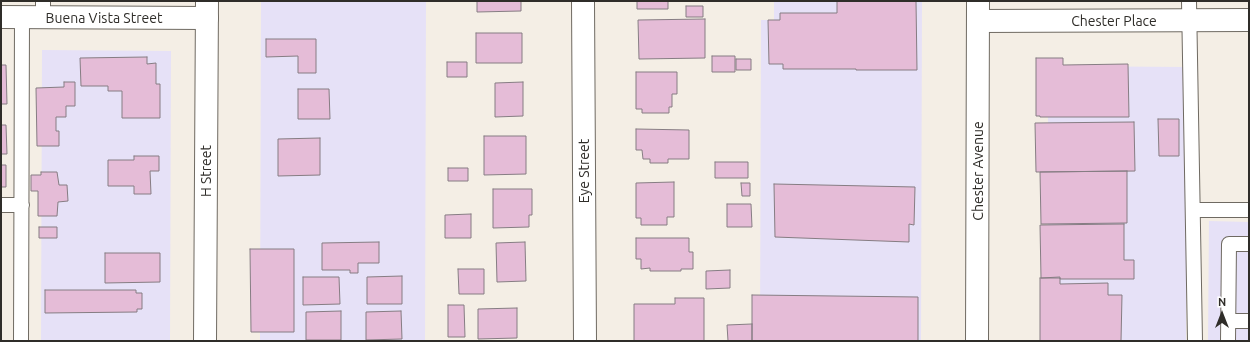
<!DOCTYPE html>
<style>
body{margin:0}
#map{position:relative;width:1250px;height:342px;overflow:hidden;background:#f4eee5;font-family:Ubuntu,sans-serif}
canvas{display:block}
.frame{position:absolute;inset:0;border:2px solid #2f2d29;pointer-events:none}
.north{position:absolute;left:1202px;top:294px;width:40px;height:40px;-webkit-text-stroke:3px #fff;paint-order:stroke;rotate:0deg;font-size:11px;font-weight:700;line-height:16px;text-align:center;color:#2f2d29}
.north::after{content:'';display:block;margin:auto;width:14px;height:18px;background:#2f2d29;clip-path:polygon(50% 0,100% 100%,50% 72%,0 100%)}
</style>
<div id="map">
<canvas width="1250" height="342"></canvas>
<div class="frame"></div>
<div class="north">N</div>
</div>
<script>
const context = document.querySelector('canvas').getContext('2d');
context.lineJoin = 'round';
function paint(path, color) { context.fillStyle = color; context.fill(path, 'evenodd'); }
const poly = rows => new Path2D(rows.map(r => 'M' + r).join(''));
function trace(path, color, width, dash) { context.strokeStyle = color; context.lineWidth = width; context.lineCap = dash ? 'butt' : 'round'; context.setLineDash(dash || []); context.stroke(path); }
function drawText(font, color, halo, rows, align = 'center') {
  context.font = font + ' Ubuntu,sans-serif'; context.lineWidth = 3; context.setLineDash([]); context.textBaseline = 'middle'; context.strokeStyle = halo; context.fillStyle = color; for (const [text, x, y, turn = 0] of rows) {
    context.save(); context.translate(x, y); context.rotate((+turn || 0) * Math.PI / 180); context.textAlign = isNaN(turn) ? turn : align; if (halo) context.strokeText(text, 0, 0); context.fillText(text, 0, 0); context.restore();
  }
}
paint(poly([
 [261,1,426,1,425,341,260,341],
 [774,1,922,1,921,341,760,341,761,20,774,20],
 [42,50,171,51,170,341,41,341],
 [1048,66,1187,67,1186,341,1048,341],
 [1209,221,1249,222,1249,341,1208,341]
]), '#e6e1f7');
const building = poly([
 [477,1,521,1,521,11,477,12,477,1],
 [637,1,668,1,668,9,637,9,637,1],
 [837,1,916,1,917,70,856,70,856,69,783,69,783,64,769,64,768,20,780,20,780,13,837,13,837,1],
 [686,6,703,6,703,17,686,17,686,6],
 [705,19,705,58,639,59,638,20,705,19],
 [476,33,522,33,522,63,476,63,476,33],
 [266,39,316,39,316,73,298,73,298,56,266,57,266,39],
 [712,56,735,56,735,72,712,72,712,56],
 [147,57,147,64,156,63,156,84,160,84,160,118,122,118,122,91,108,91,108,86,81,86,80,58,147,57],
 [1036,58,1063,58,1063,65,1128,64,1129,117,1040,117,1040,116,1036,116,1036,58],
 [736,59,751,59,751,70,736,70,736,59],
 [447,62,467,62,467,77,447,77,447,62],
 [1,65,6,65,7,104,1,104,1,65],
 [636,72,677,72,677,94,672,94,672,107,669,107,669,113,642,113,642,109,636,109,636,72],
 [64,82,75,82,75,106,66,106,66,117,56,117,56,131,59,131,59,146,37,146,36,88,64,87,64,82],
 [523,82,523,116,495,117,495,83,523,82],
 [298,89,329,89,330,119,298,119,298,89],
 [1158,119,1179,119,1179,156,1159,156,1158,119],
 [1134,122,1135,171,1036,172,1035,123,1134,122],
 [1,125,6,125,7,154,1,154,1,125],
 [636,129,689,130,689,159,668,159,668,163,650,163,650,159,643,159,642,150,636,150,636,129],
 [484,136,526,136,526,174,484,175,484,136],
 [320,138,320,175,278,176,278,139,320,138],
 [134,156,159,156,159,171,150,171,151,194,134,194,134,186,108,186,108,160,134,160,134,156],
 [715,162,748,162,748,178,715,178,715,162],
 [1,165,6,165,6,187,1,187,1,165],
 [448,168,468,168,468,181,448,181,448,168],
 [1127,171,1127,223,1041,224,1040,172,1127,171],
 [41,172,57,172,59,185,67,185,68,201,58,202,57,216,38,216,38,191,31,191,31,175,41,175,41,172],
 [674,182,674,217,667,217,667,225,641,225,641,218,636,218,636,183,674,182],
 [741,183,750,183,750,196,742,196,741,183],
 [774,184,915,187,914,225,909,224,909,242,775,237,774,184],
 [493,189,532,189,532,215,529,215,529,227,493,228,493,189],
 [727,204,751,204,752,227,727,227,727,204],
 [471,214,471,238,445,238,445,215,471,214],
 [1124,224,1124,260,1134,260,1134,279,1060,279,1060,277,1041,278,1040,225,1124,224],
 [39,227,57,227,57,238,39,238,39,227],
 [636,238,689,238,689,252,693,252,693,269,681,269,681,271,650,271,650,268,641,269,641,259,636,259,636,238],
 [379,242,379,263,358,263,358,273,350,273,350,270,322,270,322,243,379,242],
 [525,242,526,281,497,282,496,243,525,242],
 [250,249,294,249,294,332,251,332,250,249],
 [105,253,160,253,160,282,105,283,105,253],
 [458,269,484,269,484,294,459,294,458,269],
 [730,270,730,288,706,289,706,271,730,270],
 [402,276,402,304,367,304,367,277,402,276],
 [303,277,339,277,340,304,303,305,303,277],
 [1040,278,1060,278,1060,284,1108,283,1108,295,1122,295,1121,341,1040,341,1040,278],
 [45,290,136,290,136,293,142,293,142,309,137,309,137,312,45,313,45,290],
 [752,295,918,297,918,341,752,341,752,295],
 [675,298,704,298,704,341,634,341,634,304,675,304,675,298],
 [448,305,464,305,465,337,448,337,448,305],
 [517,308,517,338,478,339,478,309,517,308],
 [341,311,341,340,306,340,306,312,341,311],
 [401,311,402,339,366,340,366,312,401,311],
 [752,324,752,341,728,341,727,325,752,324]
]);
paint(building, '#e5bcd7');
trace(building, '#867d83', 1);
const lane = poly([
 [1189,1,1195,341],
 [43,17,43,1],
 [1,205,22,205],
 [1193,210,1249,210],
 [1228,321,1249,321],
 [21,341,22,17],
 [1228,341,1229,244,1249,244]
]);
const street = poly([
 [583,1,585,341],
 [1,17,207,18],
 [978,21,1249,20]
]);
const secondary = poly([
 [205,341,207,1],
 [977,341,978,1]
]);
trace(lane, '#6f6a62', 16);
trace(street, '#6f6a62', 24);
trace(secondary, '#6f6a62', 24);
trace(lane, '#fff', 14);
trace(street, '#fff', 22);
trace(secondary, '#fff', 22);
drawText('14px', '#2f2d29', '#fff', [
 ["Buena Vista Street",104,18],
 ["Chester Place",1114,21],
 ["H Street",206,171,-90],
 ["Eye Street",584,171,-90],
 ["Chester Avenue",978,171,-90]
]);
</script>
